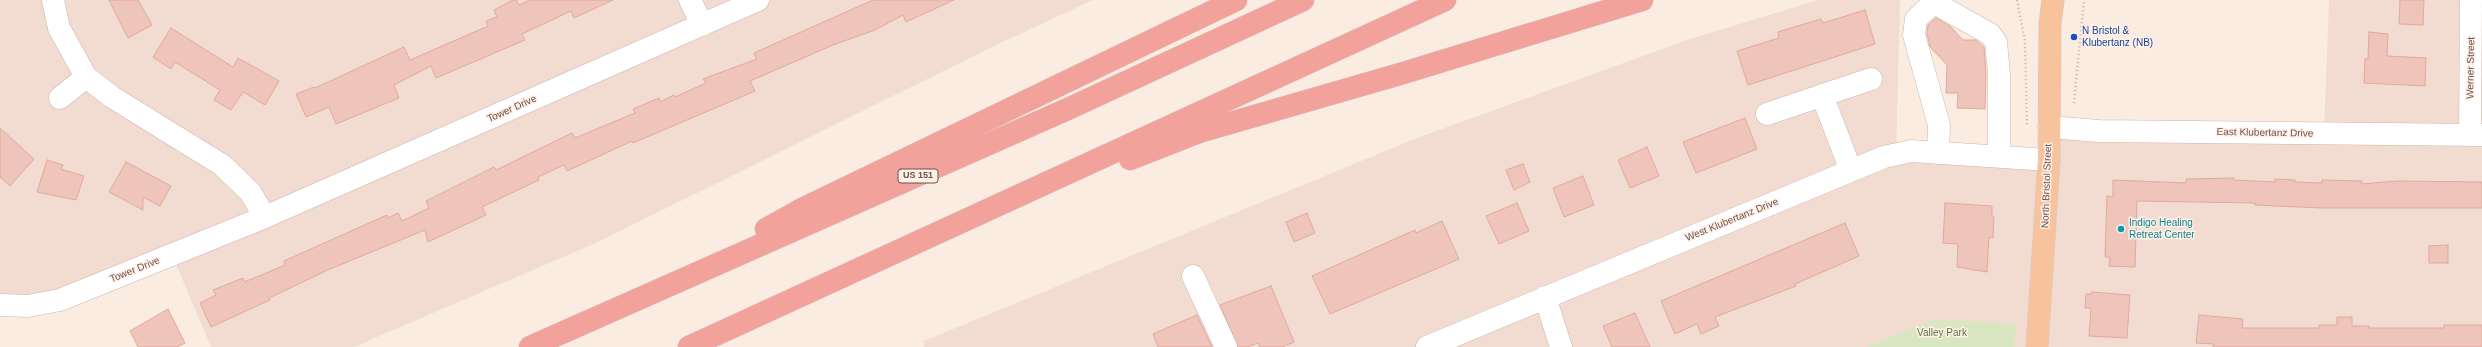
<!DOCTYPE html>
<style>
body{margin:0}
canvas{display:block;background:#fbece2}
</style>
<canvas width="2482" height="347"></canvas>
<script>
const context = document.querySelector('canvas').getContext('2d');
context.lineJoin = 'round';
function paint(path, color) { context.fillStyle = color; context.fill(path, 'evenodd'); }
const poly = rows => new Path2D(rows.map(r => 'M' + r).join(''));
function trace(path, color, width, dash) { context.strokeStyle = color; context.lineWidth = width; context.lineCap = dash ? 'butt' : 'round'; context.setLineDash(dash || []); context.stroke(path); }
function drawText(font, color, halo, rows, align = 'center') {
  context.font = font + ' Arial,sans-serif'; context.lineWidth = 3; context.setLineDash([]); context.textBaseline = 'middle'; context.strokeStyle = halo; context.fillStyle = color; for (const [text, x, y, turn = 0] of rows) {
    context.save(); context.translate(x, y); context.rotate((+turn || 0) * Math.PI / 180); context.textAlign = isNaN(turn) ? turn : align; if (halo) context.strokeText(text, 0, 0); context.fillText(text, 0, 0); context.restore();
  }
}
paint(poly([
 [0,0,1093,0,992,47,598,242,354,347,211,347,172,255,60,300,0,305],
 [1818,0,1900,0,1896,155,2049,160,2049,127,2324,133,2329,0,2482,0,2482,347,924,347,924,341,1417,138,1687,40]
]), '#f2dcd1');
paint(poly([
 [1935,319,2017,324,2014,347,1867,347]
]), '#d8e7c2');
const building = poly([
 [109,0,138,0,152,25,128,38,109,0],
 [513,0,516,0,519,5,530,0,613,0,574,18,571,11,522,34,525,40,436,78,431,66,394,85,399,98,336,124,329,107,306,117,296,94,314,87,315,88,404,47,410,60,488,26,486,21,497,17,494,10,513,0],
 [873,0,954,0,906,22,903,15,875,30,833,45,750,81,755,91,633,143,632,141,567,171,564,165,538,177,539,180,482,207,486,215,428,242,425,230,330,269,269,298,270,300,211,327,200,303,216,295,213,290,243,278,244,282,259,276,285,265,284,261,387,215,388,218,398,213,402,221,429,208,426,201,494,167,496,170,572,133,575,138,635,113,633,109,659,98,660,102,674,95,675,97,706,83,703,79,757,59,754,53,873,0],
 [2400,0,2424,0,2423,25,2399,24,2400,0],
 [1865,10,1875,44,1748,85,1737,51,1779,38,1778,32,1821,19,1823,23,1865,10],
 [1936,18,1950,26,1963,40,1976,40,1984,47,1986,74,1985,109,1957,108,1958,93,1946,93,1947,65,1930,47,1927,34,1928,25,1936,18],
 [171,28,233,67,238,58,279,81,265,105,243,92,231,110,214,100,220,90,175,62,171,69,153,57,171,28],
 [2369,32,2388,34,2387,56,2426,58,2425,86,2364,83,2365,59,2368,59,2369,32],
 [1745,118,1757,149,1696,173,1683,142,1745,118],
 [0,128,34,159,10,186,0,177,0,128],
 [1647,147,1659,176,1630,188,1618,160,1647,147],
 [47,160,63,165,61,169,84,176,76,200,37,192,47,160],
 [126,162,171,186,160,206,143,197,143,210,109,192,126,162],
 [1523,164,1530,182,1514,190,1506,170,1523,164],
 [1583,176,1594,205,1564,217,1553,188,1583,176],
 [2234,178,2234,180,2275,182,2275,179,2295,180,2295,182,2322,183,2322,180,2362,181,2361,184,2397,181,2482,182,2482,208,2322,208,2255,205,2255,203,2137,201,2135,267,2109,266,2110,257,2105,257,2107,196,2113,197,2113,180,2186,183,2186,179,2234,178],
 [1517,203,1529,231,1499,244,1486,216,1517,203],
 [1945,203,1992,206,1992,217,1994,217,1993,238,1989,237,1987,272,1957,267,1958,244,1943,243,1945,203],
 [1307,213,1315,233,1294,242,1286,222,1307,213],
 [1442,221,1459,259,1330,314,1312,276,1415,230,1416,233,1442,221],
 [1845,223,1859,256,1795,284,1796,286,1715,317,1719,326,1701,334,1697,324,1675,334,1661,301,1845,223],
 [2448,245,2448,263,2429,263,2429,246,2448,245],
 [1271,286,1294,342,1282,347,1260,347,1258,343,1247,347,1238,347,1220,305,1271,286],
 [2092,292,2130,295,2127,338,2089,336,2091,308,2085,308,2086,294,2092,294,2092,292],
 [168,309,185,343,177,347,138,347,130,331,168,309],
 [1635,313,1650,347,1612,347,1603,326,1635,313],
 [1197,315,1212,347,1158,347,1153,334,1197,315],
 [2199,315,2243,319,2242,328,2319,328,2319,325,2337,325,2337,317,2352,317,2352,326,2369,326,2369,328,2444,328,2444,325,2482,325,2482,347,2213,347,2214,344,2196,343,2199,315]
]);
paint(building, '#efc5bb');
trace(building, '#e0a99c', 1);
const minor = poly([
 [53,0,59,28,86,77,112,97,222,165,250,192,265,217],
 [690,0,702,25],
 [1822,95,1851,171],
 [60,98,86,77],
 [1767,114,1871,79],
 [2049,127,2099,131,2482,135],
 [2470,135,2471,0],
 [1938,153,1939,125,1914,35,1916,19,1930,6,1938,5,1990,34,1996,42,1999,74,1999,156],
 [1193,276,1226,347],
 [1545,297,1561,347],
 [0,305,28,306,60,300,265,217,758,0],
 [1427,347,1884,157,1911,151,2049,160]
]);
const major = poly([
 [2037,347,2049,160,2050,24,2053,0]
]);
const highway = poly([
 [1130,159,1199,132,1400,74,1642,0],
 [766,229,802,209,1236,0],
 [530,347,1070,108,1303,0],
 [689,347,1445,0]
]);
trace(minor, '#cdb4ac', 23);
trace(major, '#d4cac9', 23);
trace(highway, '#d4cac9', 23);
trace(poly([
 [2017,0,2025,41,2027,127],
 [2074,103,2084,0]
]), '#d3a99f', 2.5, [1, 3]);
trace(minor, '#fff', 22);
trace(major, '#f7c39d', 22);
trace(highway, '#f2a19b', 22);
for (const [x, y, r, color] of [
 [2074,37,4,"#1a4fb4"],
 [2121,229,4,"#0f9aa8"]
]) { const dot = new Path2D(); dot.arc(x, y, r, 0, 2 * Math.PI); context.fillStyle = color; context.fill(dot); trace(dot, '#fef1e8', 1.5); }
for (const [x, y, w] of [
 [918,176,40]
]) { const box = new Path2D(); box.roundRect(x - w / 2, y - 7, w, 14, 3); context.fillStyle = '#fef1e8'; context.fill(box); trace(box, '#71504a', 1); }
drawText('bold 9px', '#71504a', null, [
 ["US 151",918,176]
]);
drawText('10px', '#164399', '#fef1e8', [
 ["N Bristol &",2082,31],
 ["Klubertanz (NB)",2082,43]
], 'left');
drawText('10px', '#71504a', '#fef1e8', [
 ["Werner Street",2471,68,-89],
 ["Tower Drive",512,109,-24],
 ["East Klubertanz Drive",2265,133,1],
 ["North Bristol Street",2047,186,-88],
 ["West Klubertanz Drive",1732,220,-22],
 ["Tower Drive",135,270,-22]
]);
drawText('10px', '#0d838f', '#fef1e8', [
 ["Indigo Healing",2129,223],
 ["Retreat Center",2129,235]
], 'left');
drawText('10px', '#5d7742', '#fef1e8', [
 ["Valley Park",1942,333]
]);
</script>
